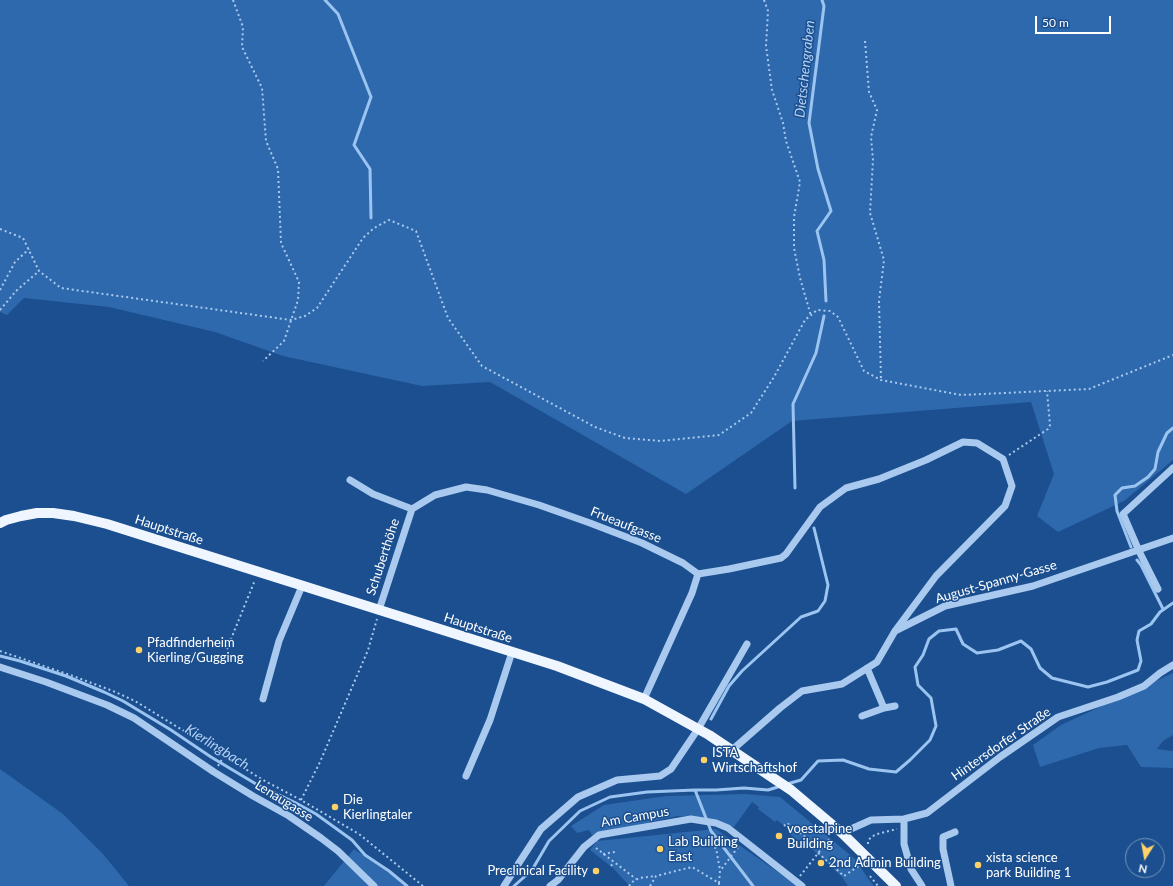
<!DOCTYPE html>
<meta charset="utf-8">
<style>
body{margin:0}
#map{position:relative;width:1173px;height:886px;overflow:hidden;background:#1b4f8f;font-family:Lato,sans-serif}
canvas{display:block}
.north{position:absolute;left:1125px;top:838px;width:40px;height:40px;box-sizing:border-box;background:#1b4f8f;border:1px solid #7695bc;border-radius:50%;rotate:191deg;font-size:11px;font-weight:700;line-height:16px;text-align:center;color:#fff}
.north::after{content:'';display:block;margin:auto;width:14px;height:18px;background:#ffd166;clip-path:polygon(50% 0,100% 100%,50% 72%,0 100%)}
.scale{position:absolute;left:1035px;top:16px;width:76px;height:18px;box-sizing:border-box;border:2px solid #fff;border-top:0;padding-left:5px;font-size:12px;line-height:14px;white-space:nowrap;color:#fff;-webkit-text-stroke:3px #1b4f8f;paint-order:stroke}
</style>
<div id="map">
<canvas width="1173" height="886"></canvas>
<div class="north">N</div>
<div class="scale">50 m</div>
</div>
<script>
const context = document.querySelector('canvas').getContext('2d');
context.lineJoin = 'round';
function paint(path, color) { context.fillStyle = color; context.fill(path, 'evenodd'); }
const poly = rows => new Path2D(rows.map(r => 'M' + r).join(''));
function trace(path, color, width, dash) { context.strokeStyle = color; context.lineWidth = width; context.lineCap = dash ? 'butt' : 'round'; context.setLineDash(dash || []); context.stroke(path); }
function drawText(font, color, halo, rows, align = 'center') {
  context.font = font + ' Lato,sans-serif'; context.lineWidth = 3; context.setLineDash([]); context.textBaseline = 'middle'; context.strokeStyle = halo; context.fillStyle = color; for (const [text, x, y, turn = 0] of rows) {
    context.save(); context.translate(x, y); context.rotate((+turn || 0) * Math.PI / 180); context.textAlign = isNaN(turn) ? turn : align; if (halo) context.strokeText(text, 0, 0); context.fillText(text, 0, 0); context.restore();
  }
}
paint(poly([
 [0,0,1173,0,1173,460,1124,501,1058,532,1037,516,1054,474,1031,402,792,421,686,494,490,382,422,386,283,356,215,332,109,307,24,298,7,315,0,312],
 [1173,673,1173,735,1163,741,1157,749,1173,751,1173,768,1141,767,1127,745,1099,748,1040,767,1033,745,1061,725],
 [0,769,63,814,103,854,129,886,0,886],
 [745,794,780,797,855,859,869,880,874,886,848,886,842,877,819,855,807,845,805,846,788,833,789,830,777,820,775,822,758,809,759,807,752,802,734,827,718,820,677,816,592,835,589,830,577,833,571,826,604,805,666,796],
 [716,829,798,886,630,886,623,879,613,868,590,850,597,841],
 [354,849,408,886,324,886]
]), '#2e69ad');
trace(poly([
 [325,0,338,14,371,97,354,145,370,169,371,218],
 [822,0,824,6,809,123,818,169,831,211,817,231,824,260,826,301],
 [795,488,793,404,816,353,824,316],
 [1131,547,1117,511,1115,495,1122,488,1135,486,1148,477,1155,469,1158,452,1167,433,1173,428],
 [1137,560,1141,565,1163,609],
 [0,656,20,661,66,676,104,692,123,701,171,730,211,757,256,784,296,803,316,814,352,840,365,855,389,871,407,886],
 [711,719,729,686,742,671,801,617,818,611,825,601,828,585,814,528],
 [787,784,801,780,818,761,843,760,869,769,896,772,910,760,930,740,936,726,931,698,918,685,915,667,923,655,929,639,939,631,956,629,963,644,977,653,998,650,1021,641,1031,649,1040,668,1052,678,1088,687,1107,682,1138,670,1141,661,1137,640,1139,631,1151,624,1160,612,1173,603],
 [695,790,716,790,744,788,768,790,781,786],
 [514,886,532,870,549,841,580,811,610,797,647,792,695,790,711,831,753,886]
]), '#9cc4f0', 3);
trace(poly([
 [233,0,243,27,242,47,262,88,266,141,278,169,281,243,299,282,298,300,284,341,263,361],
 [764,0,768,11,766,46,772,90,783,123,786,141,800,182,794,217,794,248,800,278,811,316],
 [865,41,869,92,877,110,871,137,873,160,870,213,884,260,879,301,881,380],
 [0,229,23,238,39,271,61,288,291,320,305,316,317,308,363,238,374,228,389,220,416,231,448,318,482,366,595,427,625,438,661,441,719,435,751,413,774,377,805,320,817,310,830,311,838,317,864,371,881,380,961,395,1089,389,1173,355],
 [0,290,15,262,29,249],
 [0,310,16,291,39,271],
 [1009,455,1048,429,1050,425,1047,391],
 [227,649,255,580],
 [0,651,73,676,113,691,135,701,202,742,263,780,301,800,359,834,423,886],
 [218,766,224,756],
 [301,800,320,762,368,650,377,619],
 [784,826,787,823,821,849],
 [868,844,868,841,871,837,877,834,897,829],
 [705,846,707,845,716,848,720,870],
 [596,848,636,879],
 [818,853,844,876,860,865],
 [603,854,615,852],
 [611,866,614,862],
 [800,876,831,837],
 [870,876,878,886],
 [719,883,720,871,739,846],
 [629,886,632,882,639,878,656,876],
 [650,886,656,876,692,867,719,883,719,886]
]), '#a9c9ee', 2, [2, 3]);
trace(poly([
 [350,480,373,494,412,509,379,610],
 [412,509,435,495,466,487,487,490,539,505,590,523,642,543,683,563,694,571,698,574,692,593,644,699],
 [698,574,729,569,781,558,786,554,820,507,846,488,879,479,926,460,963,442,977,443,1003,459,1012,486,1005,506,936,576,895,631],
 [1158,589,1139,551,1123,514,1173,468],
 [0,667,46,682,107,705,134,718,214,772,253,796,289,816,321,838,338,851,374,886],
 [867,668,884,708],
 [263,699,279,641,302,586],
 [862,716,884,708,895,706],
 [732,750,780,708,802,691,842,684,877,662,895,631,945,606,1033,586,1173,538],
 [466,776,490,720,512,652],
 [904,819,904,844,911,869,922,886],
 [842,833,871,820,904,819,927,813,1000,757,1058,717,1118,697,1144,686,1160,673,1173,665],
 [504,886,541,829,578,797,617,780,660,776,671,769,698,729,747,644],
 [550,886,558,880,584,847,599,835,691,819,716,823,728,828,802,886],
 [951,886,943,849,943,837,955,832]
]), '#a9c9ee', 7);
trace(poly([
 [0,523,6,520,21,516,37,513,53,513,74,516,107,524,557,666,644,699,709,735,791,790,842,833,896,886]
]), '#f0f6ff', 10);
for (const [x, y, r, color] of [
 [139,650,4,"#ffd166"],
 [704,760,4,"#ffd166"],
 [335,807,4,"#ffd166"],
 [779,836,4,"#ffd166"],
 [660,849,4,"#ffd166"],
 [821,863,4,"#ffd166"],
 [978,865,4,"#ffd166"],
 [596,871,4,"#ffd166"]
]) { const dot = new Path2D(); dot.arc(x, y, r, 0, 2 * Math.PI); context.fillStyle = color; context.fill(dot); trace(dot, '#1b4f8f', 1.5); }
drawText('13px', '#fff', '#1b4f8f', [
 ["Frueaufgasse",626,525,22],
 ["Hauptstraße",169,530,18],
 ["Schuberthöhe",383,557,-72],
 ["August-Spanny-Gasse",996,582,-16],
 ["Hauptstraße",478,628,18],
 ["Hintersdorfer Straße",1001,744,-35],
 ["Lenaugasse",284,801,32],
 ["Am Campus",635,817,-10]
]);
drawText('13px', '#fff', '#1b4f8f', [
 ["Pfadfinderheim",147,643],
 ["Kierling/Gugging",147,658],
 ["ISTA",712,753],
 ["Wirtschaftshof",712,768],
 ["Die",343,800],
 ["Kierlingtaler",343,815],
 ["voestalpine",787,829],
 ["Building",787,844],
 ["Lab Building",668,842],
 ["East",668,857],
 ["xista science",986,858],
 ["park Building 1",986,873],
 ["2nd Admin Building",829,863],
 ["Preclinical Facility",588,871,"right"]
], 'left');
drawText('italic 14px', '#b5d3f5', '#1b4f8f', [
 ["Dietschengraben",805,69,-84],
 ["Kierlingbach",217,747,32]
]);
</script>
